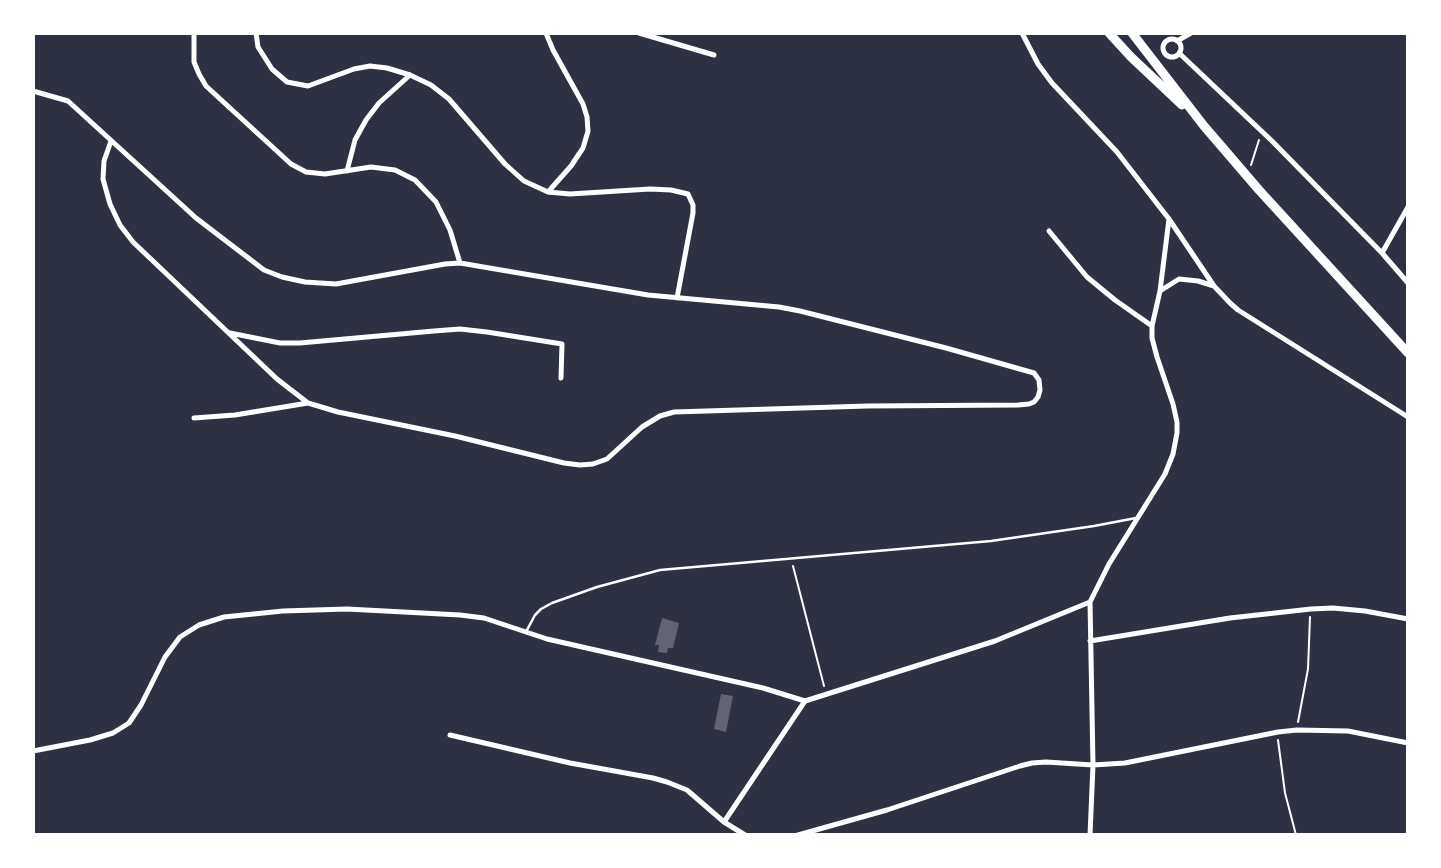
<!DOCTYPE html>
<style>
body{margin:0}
#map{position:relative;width:1441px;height:868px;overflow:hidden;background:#2d3142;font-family:"Nunito Sans",sans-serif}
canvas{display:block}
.frame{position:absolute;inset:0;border:35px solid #fff;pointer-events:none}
</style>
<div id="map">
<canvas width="1441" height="868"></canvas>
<div class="frame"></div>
</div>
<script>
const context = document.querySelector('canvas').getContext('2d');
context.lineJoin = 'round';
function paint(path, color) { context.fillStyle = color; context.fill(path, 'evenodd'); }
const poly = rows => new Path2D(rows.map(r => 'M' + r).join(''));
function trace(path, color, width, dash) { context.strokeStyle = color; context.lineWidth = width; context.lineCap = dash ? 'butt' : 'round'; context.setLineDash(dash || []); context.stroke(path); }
paint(poly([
 [662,618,679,623,673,648,668,648,667,653,658,652,659,645,655,645],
 [721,694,733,696,726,732,714,729]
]), '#626471');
trace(poly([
 [1251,165,1259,140],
 [793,566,824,686],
 [1298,722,1308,669,1310,617],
 [1278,740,1285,793,1296,835]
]), '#fff', 2);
trace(poly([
 [527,630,535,615,541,609,552,603,597,587,660,570,991,541,1094,526,1136,518]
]), '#fff', 2.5);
trace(poly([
 [194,33,194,62,199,74,206,86,291,164,306,172,325,174,371,167,395,170,415,180,436,202,450,230,460,263],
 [256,33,258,47,272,69,287,82,308,86,354,69,370,66,387,68,410,75,431,85,449,99,505,164,524,181,548,192,570,194,650,189,671,190,688,194,693,205,693,213,677,298],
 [546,33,553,50,583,104,587,117,588,131,583,148,571,166,548,192],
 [639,33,714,55],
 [1022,33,1038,64,1052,83,1117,152,1169,219,1214,286,1230,303,1238,310,1408,417],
 '1163 48a9 9 0 1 1 18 0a9 9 0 1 1-18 0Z',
 [1177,41,1191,33],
 [1179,53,1272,141,1382,253,1408,283],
 [33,91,68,101,196,218,264,270,282,277,305,282,336,284,445,264,460,263,648,295,779,307,800,311,946,348,1034,373,1039,380,1040,390,1038,397,1034,402,1029,404,1018,405,867,406,674,412,660,416,642,427,607,459,593,464,580,465,564,463,455,436,338,412,308,403,277,379,133,242,120,225,110,204,103,179,104,161,111,141],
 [347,171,355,140,366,120,379,103,410,75],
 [1049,231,1087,277,1115,300,1152,326],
 [1382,253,1408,207],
 [1160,291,1179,279,1198,281,1214,286],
 [230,333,280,343,300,343,434,331,460,329,487,332,562,344,561,378],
 [194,418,235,415,308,403],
 [1090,641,1230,618,1311,609,1333,608,1365,611,1408,619],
 [450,735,570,763,653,778,667,782,687,790,724,822,745,835],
 [33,751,90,740,113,733,129,723,141,705,165,657,180,637,199,625,224,617,283,611,347,609,460,615,484,618,547,639,763,688,805,701,995,641,1090,602],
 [724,822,805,701],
 [798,835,887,810,1020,766,1032,763,1046,762,1093,765,1125,763,1278,732,1297,730,1348,731,1408,743],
 [1090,835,1093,765,1090,602,1109,564,1165,474,1173,454,1177,433,1177,422,1173,404,1157,357,1152,338,1152,326,1160,291,1169,219]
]), '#fff', 5);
trace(poly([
 [1109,33,1131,57,1182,105],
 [1132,33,1204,126,1259,190,1408,353]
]), '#fff', 9);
</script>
